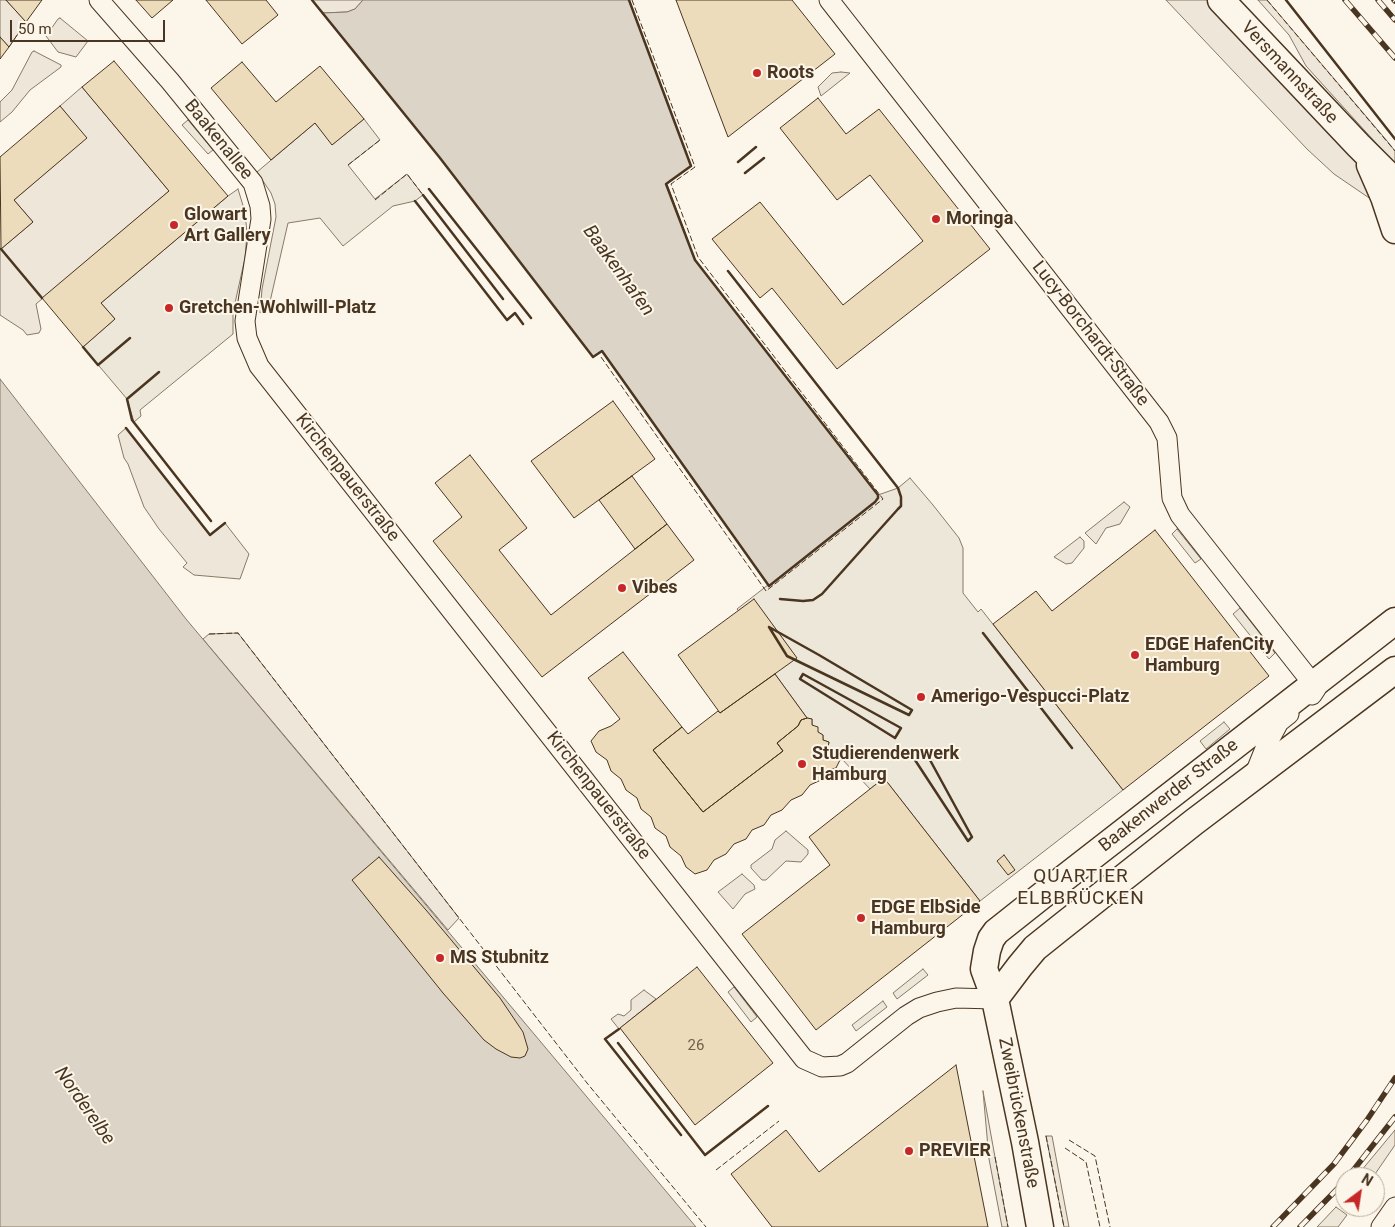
<!DOCTYPE html>
<meta charset="utf-8">
<style>
body{margin:0}
#map{position:relative;width:1395px;height:1227px;overflow:hidden;background:#fbf6e9;font-family:Roboto,sans-serif}
canvas{display:block}
.north{position:absolute;left:1335px;top:1167px;width:50px;height:50px;box-sizing:border-box;background:#fbf6e9;border:1px solid #b4a999;border-radius:50%;rotate:31deg;font-size:14px;font-weight:700;line-height:20px;text-align:center;color:#4a3520}
.north::after{content:'';display:block;margin:auto;width:18px;height:22px;background:#c62828;clip-path:polygon(50% 0,100% 100%,50% 72%,0 100%)}
.scale{position:absolute;left:10px;top:20px;width:155px;height:22px;box-sizing:border-box;border:2px solid #4a3520;border-top:0;padding-left:6px;font-size:15px;line-height:18px;white-space:nowrap;color:#4a3520;-webkit-text-stroke:4px #fbf6e9;paint-order:stroke}
</style>
<div id="map">
<canvas width="1395" height="1227"></canvas>
<div class="north">N</div>
<div class="scale">50 m</div>
</div>
<script>
const context = document.querySelector('canvas').getContext('2d');
context.lineJoin = 'round';
function paint(path, color) { context.fillStyle = color; context.fill(path, 'evenodd'); }
const poly = rows => new Path2D(rows.map(r => 'M' + r).join(''));
function trace(path, color, width, dash) { context.strokeStyle = color; context.lineWidth = width; context.lineCap = dash ? 'butt' : 'round'; context.setLineDash(dash || []); context.stroke(path); }
function drawText(font, color, halo, rows, align = 'center') {
  context.font = font + ' Roboto,sans-serif'; context.lineWidth = 4; context.setLineDash([]); context.textBaseline = 'middle'; context.strokeStyle = halo; context.fillStyle = color; for (const [text, x, y, turn = 0] of rows) {
    context.save(); context.translate(x, y); context.rotate((+turn || 0) * Math.PI / 180); context.textAlign = isNaN(turn) ? turn : align; if (halo) context.strokeText(text, 0, 0); context.fillText(text, 0, 0); context.restore();
  }
}
const green = poly([
 [0,0,6,0,26,22,9,47,0,37,0,0],
 [312,0,363,0,355,9,347,12,322,13,312,0],
 [1166,0,1207,0,1353,155,1362,168,1381,206,1334,174,1307,149,1166,0],
 [1258,0,1267,0,1388,142,1395,151,1395,164,1306,66,1289,35,1258,0],
 [60,18,88,41,76,57,58,52,46,36,58,19,60,18],
 [34,51,61,65,61,67,30,90,12,112,0,122,0,102,12,90,32,52,34,51],
 [841,72,850,73,821,96,818,87,832,73,841,72],
 [82,87,169,191,36,304,41,329,39,333,27,335,23,330,0,315,0,248,1,249,33,222,14,200,86,138,60,106,82,87],
 [126,428,210,535,225,523,249,554,240,579,194,575,183,567,187,563,159,529,144,507,128,464,124,458,118,435,126,428],
 [1124,502,1130,507,1120,524,1106,528,1096,544,1085,533,1124,502],
 [1080,537,1084,541,1084,548,1072,563,1066,564,1054,557,1080,537],
 [238,633,459,918,448,930,203,639,209,634,238,633],
 [786,831,808,850,808,854,801,862,786,861,766,880,762,880,751,868,751,865,772,849,775,840,786,831],
 [742,874,754,885,755,889,745,894,733,909,718,892,742,874],
 [644,990,656,999,619,1029,611,1019,618,1014,624,1016,631,1010,631,1000,644,990],
 [983,1091,995,1157,1008,1227,1002,1227,989,1159,983,1091],
 [1395,1130,1395,1145,1373,1177,1356,1177,1395,1130],
 [1046,1136,1052,1136,1069,1227,1064,1227,1046,1136]
]);
paint(green, '#ede6d9');
trace(green, '#887966', 1);
const parking = poly([
 [364,119,380,140,348,165,375,199,407,174,423,195,415,201,393,206,343,246,320,218,288,223,269,306,260,313,262,289,276,217,275,204,271,193,257,172,315,123,333,144,364,119],
 [188,120,213,150,208,154,182,125,188,120],
 [238,189,245,212,247,233,245,258,233,312,233,334,140,410,141,416,134,422,127,399,83,347,115,319,101,303,228,196,238,189],
 [910,478,933,505,959,538,963,548,963,593,978,612,981,609,1123,790,980,901,884,778,870,789,841,758,834,755,828,747,829,742,823,740,823,735,818,732,812,725,812,719,807,718,775,674,781,668,737,609,875,502,878,495,898,488,910,478],
 [1177,529,1201,559,1195,563,1172,534,1177,529],
 [1240,608,1275,653,1269,659,1233,614,1240,608],
 [1224,722,1230,729,1206,749,1200,741,1224,722],
 [923,969,928,975,897,999,893,993,923,969],
 [734,987,757,1017,751,1022,728,992,734,987],
 [883,1001,887,1007,856,1031,852,1025,883,1001],
 [1336,1207,1347,1215,1338,1227,1317,1227,1336,1207]
]);
paint(parking, '#ede7d9');
trace(parking, '#887966', 1);
const water = poly([
 [363,0,629,0,691,166,667,184,695,260,878,495,877,500,769,586,602,351,593,357,440,158,322,13,347,12,355,9,363,0],
 [0,379,186,619,696,1227,0,1227,0,379]
]);
paint(water, '#dcd4c6');
trace(water, '#887966', 1);
const building = poly([
 [6,0,42,0,26,22,6,0],
 [136,0,173,0,152,18,136,0],
 [206,0,266,0,278,15,242,44,206,0],
 [676,0,792,0,835,54,728,137,676,0],
 [0,37,9,47,0,59,0,37],
 [114,61,228,196,101,303,115,319,83,347,42,298,169,191,82,87,114,61],
 [242,62,276,102,320,66,364,119,332,145,315,123,271,160,211,88,242,62],
 [818,98,846,134,879,109,990,249,837,369,772,288,760,298,712,239,760,202,843,305,923,241,870,175,837,200,780,128,818,98],
 [60,106,87,138,14,200,33,222,1,249,0,157,60,106],
 [613,401,655,459,574,518,531,461,613,401],
 [470,455,527,528,499,550,551,615,667,524,694,560,542,677,433,541,462,517,435,483,470,455],
 [632,476,667,524,635,549,599,500,632,476],
 [1155,530,1269,676,1123,790,993,624,1036,591,1052,611,1155,530],
 [754,599,797,658,720,713,678,655,754,599],
 [623,652,682,727,653,750,703,812,783,751,777,743,798,726,801,720,807,718,812,719,812,725,818,727,818,732,823,735,823,740,829,742,828,747,834,749,834,755,841,758,836,768,828,770,821,780,810,785,802,795,791,800,782,810,771,815,764,825,752,830,746,839,734,844,726,854,714,860,707,870,695,874,686,867,681,856,670,847,666,836,655,828,651,817,641,809,637,798,626,790,621,779,611,771,607,760,596,752,591,741,599,731,611,726,620,719,588,678,623,652],
 [775,674,807,718,801,720,798,726,777,743,783,751,703,812,653,750,682,727,688,734,718,711,720,713,775,674],
 [884,778,980,901,816,1030,742,934,830,865,809,837,884,778],
 [1004,855,1015,870,1008,875,997,861,1004,855],
 [379,857,426,910,500,998,523,1032,528,1049,525,1056,520,1058,511,1057,496,1049,484,1040,443,993,352,880,379,857],
 [697,967,773,1063,695,1125,620,1028,697,967],
 [956,1065,988,1227,772,1227,731,1174,786,1130,819,1172,956,1065]
]);
paint(building, '#ecdcbc');
trace(building, '#4a3520', 1);
const minor = poly([
 [99,0,170,81,253,183,260,206,261,219,245,321,247,338,259,366,804,1059,822,1067,840,1066,847,1063,906,1016,919,1008,937,1002,956,998,995,999],
 [829,0,1159,422,1167,438,1172,498,1180,515,1313,684,1316,689,1312,695],
 [1254,776,1266,746,1279,722,1289,714],
 [1381,1227,1395,1207]
]);
const secondary = poly([
 [1221,0,1358,145,1395,182],
 [1370,165,1384,197,1395,230],
 [995,999,1020,966,1035,948,1060,928,1194,822,1395,670],
 [1040,1227,1025,1142,995,999,984,969,987,951,991,939,996,932,1049,890,1395,621]
]);
trace(minor, '#4a3520', 21);
trace(secondary, '#4a3520', 29);
trace(minor, '#fbf6e9', 19);
trace(secondary, '#fbf6e9', 26);
const rail = poly([
 [1345,0,1395,58],
 [1378,0,1395,20],
 [1394,0,1395,1],
 [1348,1177,1395,1117],
 [1273,1227,1334,1164,1367,1120,1395,1078],
 [1300,1227,1345,1181]
]);
trace(rail, '#4a3520', 5.5);
trace(rail, '#fbf6e9', 4, [11]);
trace(poly([
 [1267,0,1395,151],
 [9,47,26,22],
 [348,165,380,140],
 [375,200,407,174,423,195],
 [601,357,766,591,883,499,698,257,671,184,695,167,632,0],
 [209,634,238,633,587,1083,706,1227],
 [1046,1136,1064,1227],
 [1069,1140,1095,1156,1110,1227],
 [1065,1148,1086,1162,1100,1227],
 [995,1157,1008,1227],
 [716,1170,779,1121]
]), '#4a3520', 1, [6, 2.5]);
trace(poly([
 [312,0,440,158,593,357,602,351,769,586,875,502,878,498,878,495,695,260,666,184,691,166,629,0],
 [1286,0,1395,139],
 [738,162,756,147],
 [745,173,764,158],
 [429,189,531,318],
 [423,195,503,299],
 [415,201,507,320,515,313,523,324],
 [1,249,42,298],
 [728,271,898,488,901,497,901,506,898,509,822,594,813,600,803,601,780,599],
 [83,347,98,365,130,338],
 [159,372,127,399,132,420,211,521],
 [126,428,210,535,225,523],
 [769,627,819,655,912,710,909,715,787,656,769,627],
 [983,633,1072,748],
 [803,674,901,728,895,738,800,679,803,674],
 [924,749,972,837,968,841,915,760,924,749],
 [619,1029,605,1039,681,1135],
 [618,1043,705,1155,768,1106]
]), '#4a3520', 2.5);
for (const [x, y, r, color] of [
 [757,73,5,"#c62828"],
 [936,219,5,"#c62828"],
 [174,225,5,"#c62828"],
 [169,308,5,"#c62828"],
 [622,588,5,"#c62828"],
 [1135,655,5,"#c62828"],
 [921,697,5,"#c62828"],
 [802,764,5,"#c62828"],
 [861,918,5,"#c62828"],
 [440,958,5,"#c62828"],
 [909,1151,5,"#c62828"]
]) { const dot = new Path2D(); dot.arc(x, y, r, 0, 2 * Math.PI); context.fillStyle = color; context.fill(dot); trace(dot, '#fbf6e9', 2); }
drawText('15px', '#725f47', null, [
 ["26",696,1046]
]);
drawText('bold 18px', '#4a3520', '#fbf6e9', [
 ["Roots",767,73],
 ["Glowart",184,215],
 ["Art Gallery",184,236],
 ["Moringa",946,219],
 ["Gretchen-Wohlwill-Platz",179,308],
 ["Vibes",632,588],
 ["EDGE HafenCity",1145,645],
 ["Hamburg",1145,666],
 ["Amerigo-Vespucci-Platz",931,697],
 ["Studierendenwerk",812,754],
 ["Hamburg",812,775],
 ["EDGE ElbSide",871,908],
 ["Hamburg",871,929],
 ["MS Stubnitz",450,958],
 ["PREVIER",919,1151]
], 'left');
drawText('18px', '#4a3520', '#fbf6e9', [
 ["Versmannstraße",1289,73,47],
 ["Baakenallee",218,140,51],
 ["Lucy-Borchardt-Straße",1090,334,52],
 ["Kirchenpauerstraße",347,478,52],
 ["Kirchenpauerstraße",598,796,52],
 ["Baakenwerder Straße",1169,796,-38],
 ["Zweibrückenstraße",1018,1113,79]
]);
drawText('italic 19px', '#4a3520', '#fbf6e9', [
 ["Baakenhafen",618,271,54],
 ["Norderelbe",84,1106,55]
]);
context.letterSpacing = '1px';
drawText('19px', '#4a3520', '#fbf6e9', [
 ["QUARTIER",1081,877],
 ["ELBBRÜCKEN",1081,899]
]);
context.letterSpacing = '0px';
</script>
